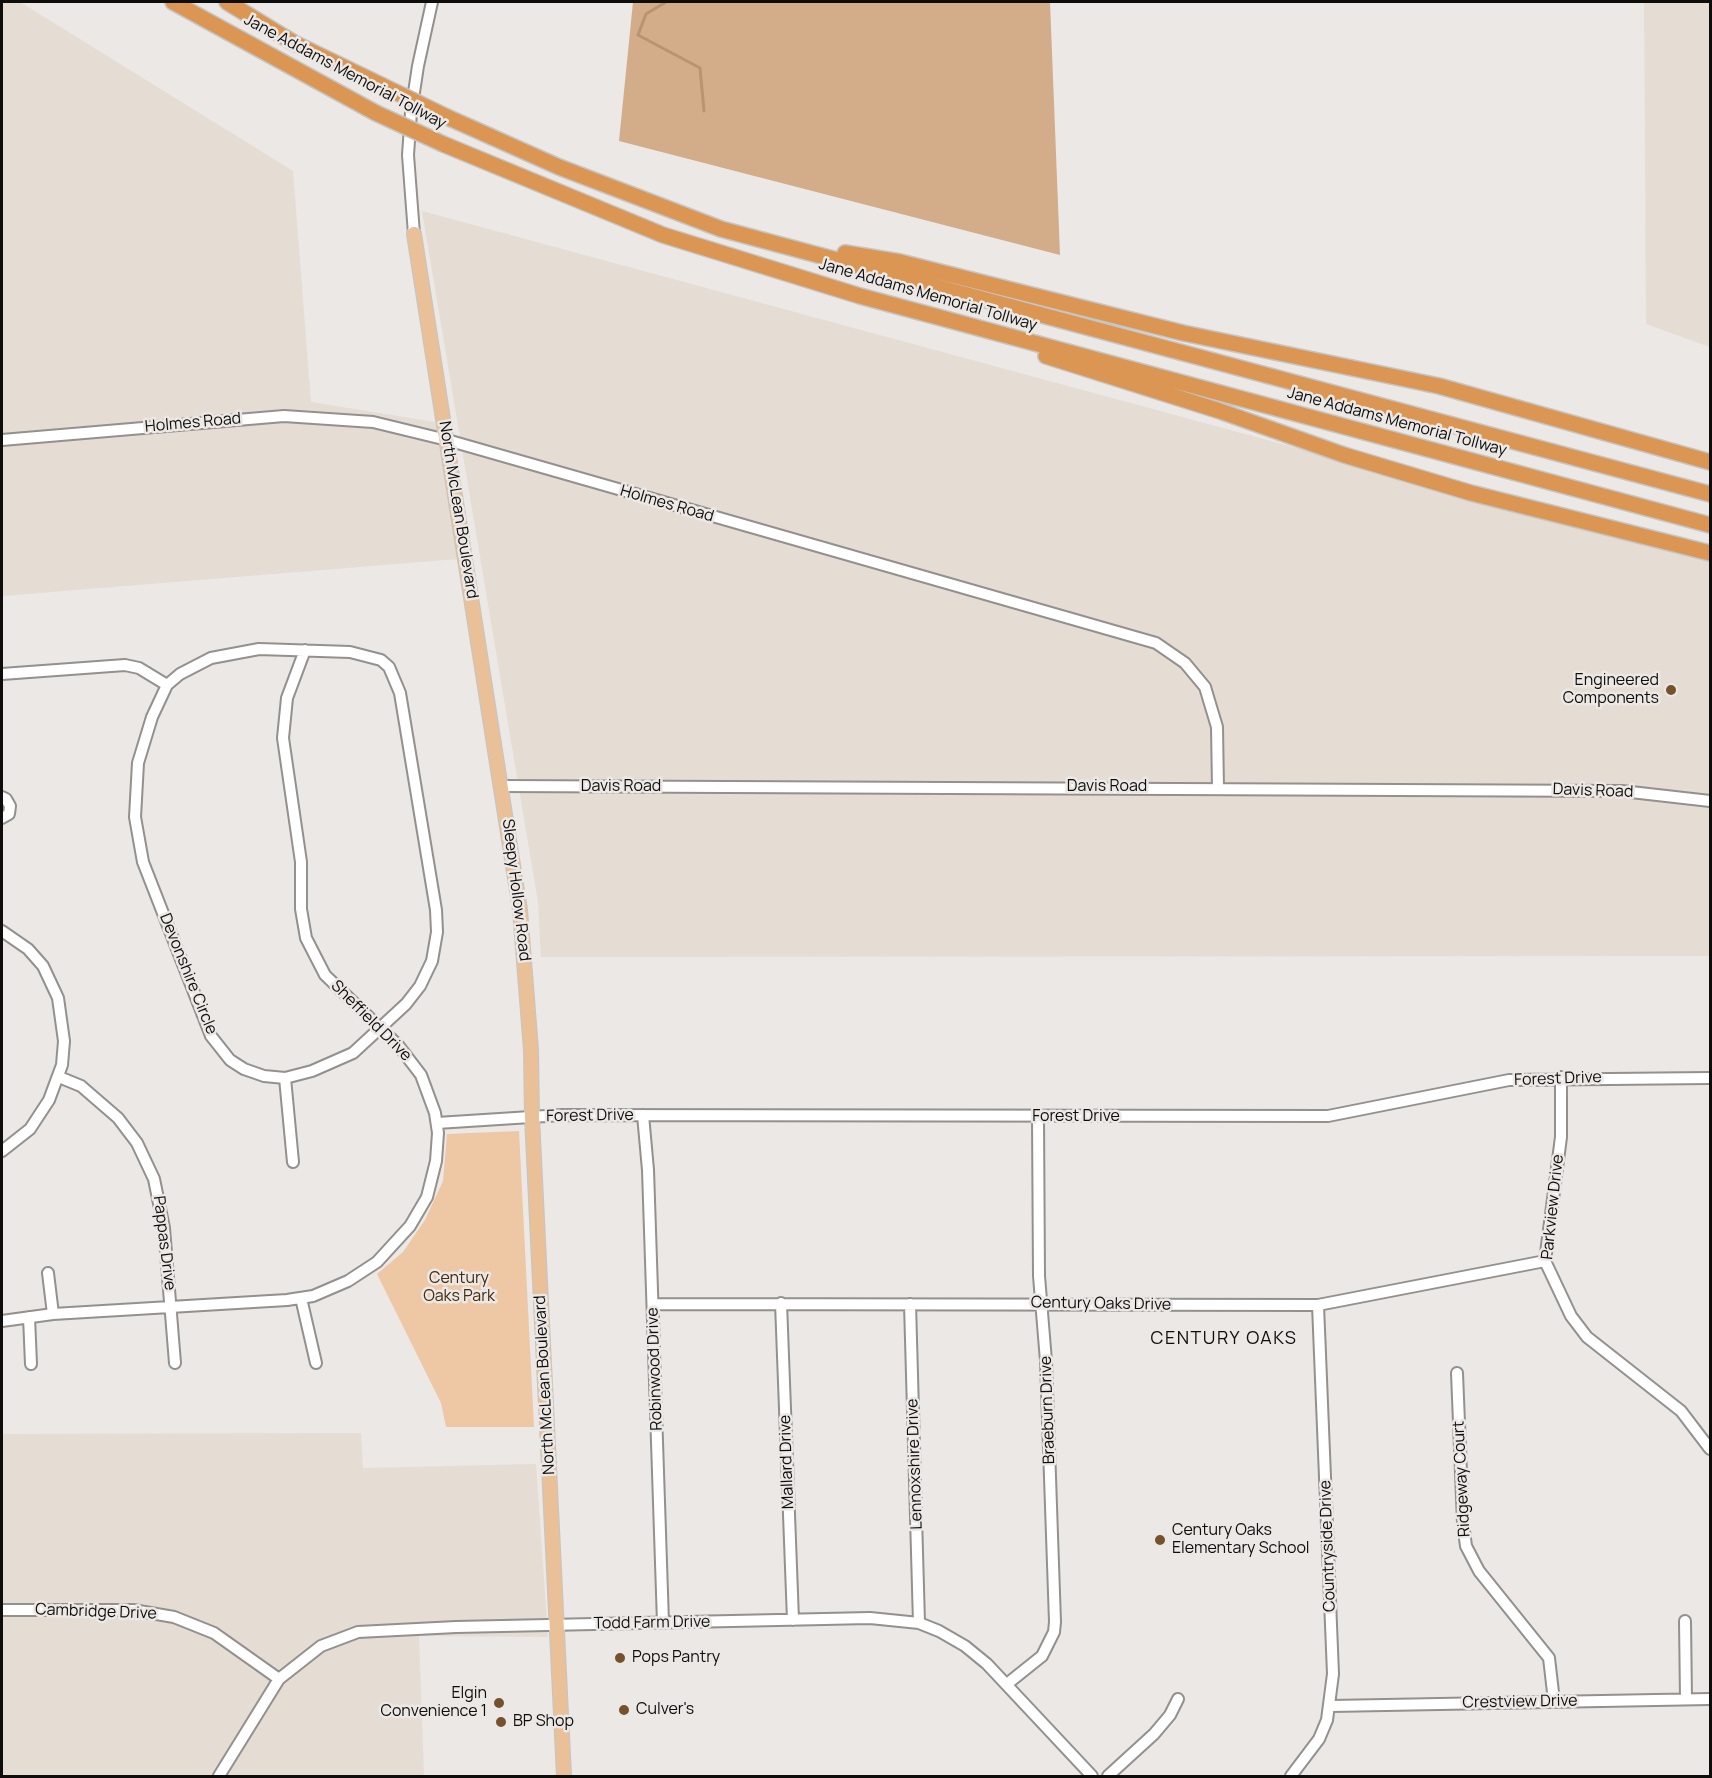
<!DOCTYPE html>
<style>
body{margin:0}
#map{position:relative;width:1712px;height:1778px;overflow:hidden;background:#ebe8e5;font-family:Manrope,sans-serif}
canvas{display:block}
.frame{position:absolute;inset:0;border:3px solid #0e0d0c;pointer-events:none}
</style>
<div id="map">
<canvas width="1712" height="1778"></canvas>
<div class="frame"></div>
</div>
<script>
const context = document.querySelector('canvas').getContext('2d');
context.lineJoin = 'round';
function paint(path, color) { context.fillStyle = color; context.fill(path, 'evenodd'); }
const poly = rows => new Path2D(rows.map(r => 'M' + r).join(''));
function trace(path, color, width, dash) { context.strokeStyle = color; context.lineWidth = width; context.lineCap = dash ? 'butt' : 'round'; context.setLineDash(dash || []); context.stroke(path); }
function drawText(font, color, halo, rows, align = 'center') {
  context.font = font + ' Manrope,sans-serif'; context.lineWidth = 5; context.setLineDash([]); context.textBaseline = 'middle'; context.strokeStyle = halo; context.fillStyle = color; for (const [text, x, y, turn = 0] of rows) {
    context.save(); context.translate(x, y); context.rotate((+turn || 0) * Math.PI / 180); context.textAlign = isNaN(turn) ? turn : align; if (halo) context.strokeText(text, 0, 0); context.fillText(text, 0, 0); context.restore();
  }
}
paint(poly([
 [2,2,20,2,293,171,311,402,435,422,458,559,2,596],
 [1644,2,1710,2,1710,347,1646,324],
 [422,211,1710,560,1710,956,541,957,538,902],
 [361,1433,363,1468,536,1464,548,1637,419,1636,424,1776,2,1776,2,1434]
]), '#e5dcd4');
paint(poly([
 [519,1131,534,1427,446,1427,441,1403,377,1274,403,1252,425,1220,443,1181,447,1134]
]), '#eec7a4');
paint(poly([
 [633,2,1050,2,1060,255,619,141]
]), '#d3ac89');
trace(poly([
 [666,2,646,14,638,35,700,68,704,111]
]), '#b99471', 3);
const minor = poly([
 [414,234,408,155,411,112,418,66,432,2],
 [2,440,284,416,373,422,447,440,1156,643,1185,663,1205,687,1217,727,1218,788],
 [259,649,350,652,381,660,389,667,400,693,436,910,437,932,432,961,420,986,406,1004,353,1053,312,1071,285,1078,264,1076,244,1069,230,1060,211,1036,143,862,135,817,138,763,152,717,167,685,180,674,211,658,259,649],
 [2,674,125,665,139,668,167,685],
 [502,786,1622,791,1710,801],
 [2,797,6,799,10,806,9,814,2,818],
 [2,931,28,949,43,966,58,998,64,1041,62,1065,49,1100,30,1129,2,1151],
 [59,1077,81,1086,118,1118,137,1143,154,1179,164,1228,175,1363],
 [1561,1077,1561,1137,1545,1261,1571,1316,1587,1337,1681,1411,1710,1449],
 [285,1078,293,1162],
 [643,1115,648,1170,663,1623],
 [437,1123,562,1115,1328,1116,1509,1080,1710,1078],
 [48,1273,53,1314],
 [301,1298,316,1363],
 [781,1303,793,1620],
 [653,1304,1318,1305,1545,1261],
 [910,1304,919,1623],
 [29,1317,31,1364],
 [2,1321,53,1314,287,1300,313,1296,348,1281,377,1262,410,1226,427,1197,436,1161,438,1133,435,1113,421,1075,398,1045,325,975,306,938,301,909,301,862,283,738,287,698,305,650],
 [1457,1373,1463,1523,1466,1546,1479,1571,1549,1658,1554,1701],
 [2,1610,133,1610,174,1617,214,1633,279,1679],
 [1685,1621,1686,1699],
 [1007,1684,1042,1656,1054,1632,1055,1622,1046,1361,1039,1276,1038,1117],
 [1331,1706,1710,1699],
 [219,1776,279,1679,321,1646,358,1632,456,1627,870,1618,919,1623,939,1631,965,1646,987,1664,1092,1776],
 [1108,1776,1154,1734,1170,1715,1178,1699],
 [1291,1776,1319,1739,1327,1720,1333,1674,1318,1305]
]);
const major = poly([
 [414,234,520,910,531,1050,532,1117,564,1776]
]);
const highway = poly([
 [173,2,376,113],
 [227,2,294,43,381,85],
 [447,117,559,167,721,229,1710,494],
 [443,144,663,235,860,296,1710,525],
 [845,253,900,262,1183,333,1439,386,1710,462],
 [1046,356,1220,411,1344,455,1471,493,1710,553]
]);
trace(minor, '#93908d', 14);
trace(major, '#c5c5c5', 16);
trace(highway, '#c5c5c5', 18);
trace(minor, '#fff', 10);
trace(major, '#e9c097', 14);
trace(highway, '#da9652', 15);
const highwayBridge = poly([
 [381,85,447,117],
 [376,113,443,144]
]);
trace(highwayBridge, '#c5c5c5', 18, []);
trace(highwayBridge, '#da9652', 15);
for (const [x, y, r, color] of [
 [1671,690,6,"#76512c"],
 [1160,1540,6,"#76512c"],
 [620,1658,6,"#76512c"],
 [499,1703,6,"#76512c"],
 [624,1710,6,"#76512c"],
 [501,1722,6,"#76512c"]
]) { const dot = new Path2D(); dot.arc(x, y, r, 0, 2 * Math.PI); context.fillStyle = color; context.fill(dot); trace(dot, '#ebe8e5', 2); }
drawText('16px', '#0e0d0c', '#ebe8e5', [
 ["Jane Addams Memorial Tollway",345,72,28],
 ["Jane Addams Memorial Tollway",928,295,16],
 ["Jane Addams Memorial Tollway",1397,422,15],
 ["Holmes Road",193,423,-5],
 ["Holmes Road",667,504,16],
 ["North McLean Boulevard",458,510,81],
 ["Davis Road",621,787],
 ["Davis Road",1107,787],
 ["Davis Road",1593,791,2],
 ["Sleepy Hollow Road",516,890,83],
 ["Devonshire Circle",188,974,68],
 ["Sheffield Drive",371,1021,45],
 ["Forest Drive",1558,1079,-2],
 ["Forest Drive",590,1116,-1],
 ["Forest Drive",1076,1117],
 ["Parkview Drive",1553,1207,-84],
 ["Pappas Drive",164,1243,83],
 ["Century Oaks Drive",1101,1304,1],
 ["Robinwood Drive",655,1369,-92],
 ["North McLean Boulevard",545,1385,-93],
 ["Braeburn Drive",1048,1410,-92],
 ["Mallard Drive",787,1462,-92],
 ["Lennoxshire Drive",915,1464,-92],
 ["Ridgeway Court",1462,1479,-93],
 ["Countryside Drive",1328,1546,-92],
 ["Cambridge Drive",96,1612,2],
 ["Todd Farm Drive",652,1623,-1],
 ["Crestview Drive",1520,1702,-1]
]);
drawText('16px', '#0e0d0c', '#ebe8e5', [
 ["Engineered",1659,681,"right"],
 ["Components",1659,699,"right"],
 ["Century Oaks",1172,1531],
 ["Elementary School",1172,1549],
 ["Pops Pantry",632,1658],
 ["Elgin",487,1694,"right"],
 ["Convenience 1",487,1712,"right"],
 ["Culver's",636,1710],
 ["BP Shop",513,1722]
], 'left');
drawText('16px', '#452a0d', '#ebe8e5', [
 ["Century",459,1279],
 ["Oaks Park",459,1297]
]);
context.letterSpacing = '1.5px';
drawText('18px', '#0e0d0c', '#ebe8e5', [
 ["CENTURY OAKS",1224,1339]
]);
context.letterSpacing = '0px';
</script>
